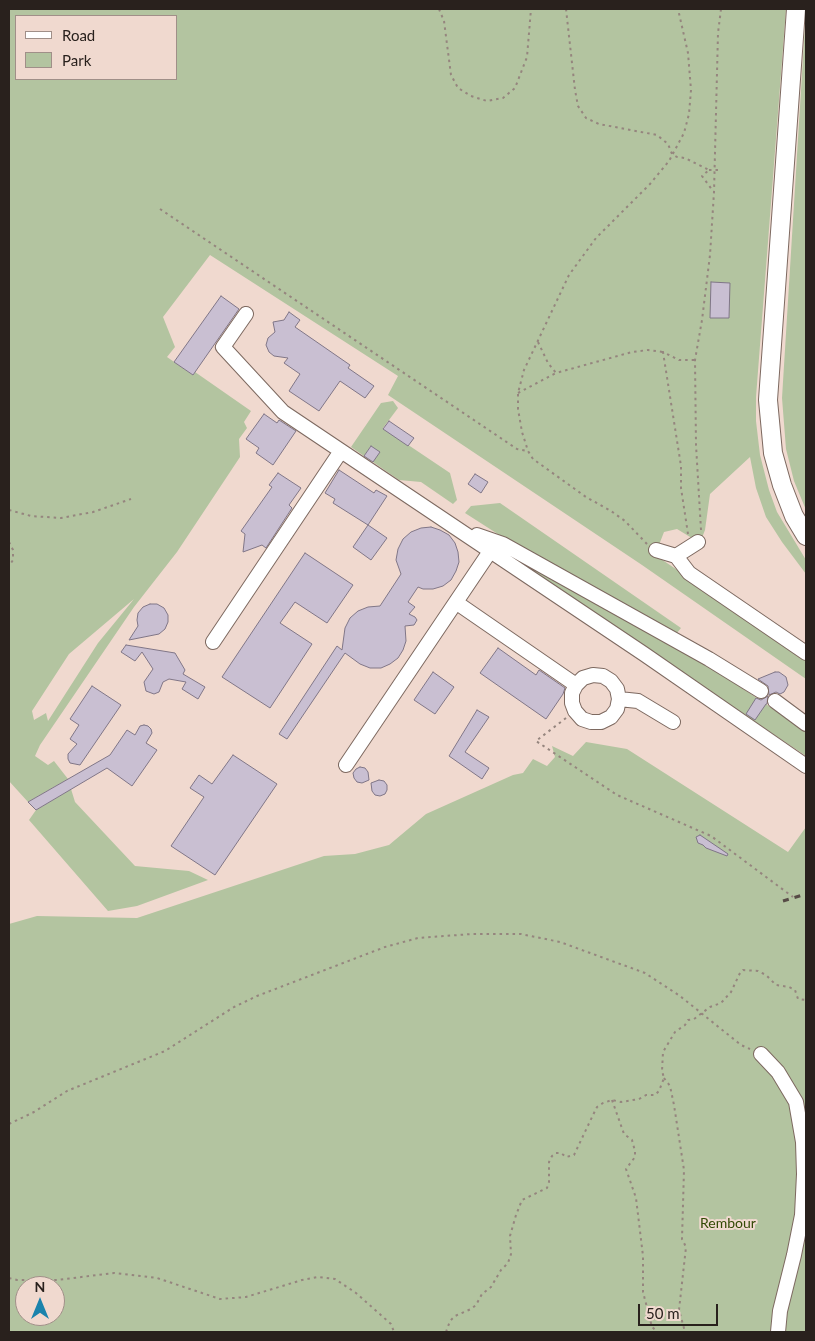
<!DOCTYPE html>
<style>
body{margin:0}
#map{position:relative;width:815px;height:1341px;overflow:hidden;background:#f0d9cf;font-family:Lato,sans-serif}
canvas{display:block}
.frame{position:absolute;inset:0;border:10px solid #29211d;pointer-events:none}
.legend{position:absolute;left:15px;top:15px;width:162px;height:65px;box-sizing:border-box;background:#f0d9cf;border:1px solid #a08f88;margin:0;padding:6px 9px;list-style:none;font-size:15px;color:#29211d}
.legend li{display:flex;align-items:center;gap:10px;height:25px}
.legend b{width:25px;border:1px solid #a08f88}
.north{position:absolute;left:15px;top:1276px;width:50px;height:50px;box-sizing:border-box;background:#f0d9cf;border:1px solid #a08f88;border-radius:50%;rotate:0deg;font-size:14px;font-weight:700;line-height:20px;text-align:center;color:#29211d}
.north::after{content:'';display:block;margin:auto;width:18px;height:22px;background:#1a83ac;clip-path:polygon(50% 0,100% 100%,50% 72%,0 100%)}
.scale{position:absolute;left:638px;top:1304px;width:80px;height:22px;box-sizing:border-box;border:2px solid #29211d;border-top:0;padding-left:6px;font-size:15px;line-height:18px;white-space:nowrap;color:#29211d;-webkit-text-stroke:4px #f0d9cf;paint-order:stroke}
</style>
<div id="map">
<canvas width="815" height="1341"></canvas>
<div class="frame"></div>
<ul class="legend">
<li><b style="height:6px;background:#fff"></b>Road</li>
<li><b style="height:14px;background:#b3c4a0"></b>Park</li>
</ul>
<div class="north">N</div>
<div class="scale">50 m</div>
</div>
<script>
const context = document.querySelector('canvas').getContext('2d');
context.lineJoin = 'round';
function paint(path, color) { context.fillStyle = color; context.fill(path, 'evenodd'); }
const poly = rows => new Path2D(rows.map(r => 'M' + r).join(''));
function trace(path, color, width, dash) { context.strokeStyle = color; context.lineWidth = width; context.lineCap = dash ? 'butt' : 'round'; context.setLineDash(dash || []); context.stroke(path); }
function drawText(font, color, halo, rows, align = 'center') {
  context.font = font + ' Lato,sans-serif'; context.lineWidth = 4; context.setLineDash([]); context.textBaseline = 'middle'; context.strokeStyle = halo; context.fillStyle = color; for (const [text, x, y, turn = 0] of rows) {
    context.save(); context.translate(x, y); context.rotate((+turn || 0) * Math.PI / 180); context.textAlign = isNaN(turn) ? turn : align; if (halo) context.strokeText(text, 0, 0); context.fillText(text, 0, 0); context.restore();
  }
}
paint(poly([
 [9,9,786,9,756,397,756,421,760,455,769,490,777,512,806,560,806,574,782,542,766,517,756,488,750,457,710,494,705,530,700,543,677,529,664,532,657,550,661,559,806,657,806,679,642,565,388,395,398,376,210,255,163,317,175,347,167,357,193,375,195,372,251,411,244,422,247,428,239,439,240,457,177,552,134,607,40,745,35,756,48,765,54,761,68,779,28,802,9,781],
 [16,16,176,16,176,79,16,79],
 [134,599,98,643,48,721,46,713,34,720,32,711,69,654],
 [806,9,806,510,794,481,786,449,782,398],
 [393,401,398,408,383,428,450,473,457,500,453,504,421,482,399,480,373,462,371,446,364,456,351,447,381,403],
 [500,503,681,628,676,634,504,538,465,513,471,506],
 [501,548,709,666,806,731,806,756,499,551],
 [586,742,627,749,788,852,806,827,806,1332,9,1332,9,924,37,916,137,918,324,856,355,854,389,845,426,814,513,775,523,773,533,759,547,766,555,757,552,746,573,756],
 [25,1286,55,1286,55,1316,25,1316],
 [71,789,75,802,135,866,189,871,208,880,137,906,108,911,29,820,36,810]
]), '#b3c4a0');
const building = poly([
 [711,282,730,283,729,318,710,318,711,282],
 [221,296,239,309,193,375,174,362,221,296],
 [289,312,300,320,295,327,350,365,348,368,374,386,365,398,340,381,319,411,289,391,300,374,284,363,288,358,274,356,269,352,266,345,268,338,275,332,273,322,284,320,289,312],
 [264,414,277,423,279,420,296,431,273,465,256,453,259,448,246,439,264,414],
 [389,421,414,438,408,446,383,429,389,421],
 [371,446,380,452,373,462,364,456,371,446],
 [339,470,374,493,376,490,387,496,368,525,333,503,335,499,325,493,339,470],
 [278,473,301,488,289,505,292,508,266,548,262,545,243,552,245,534,241,531,272,487,269,485,278,473],
 [475,474,488,482,481,493,468,484,475,474],
 [368,525,387,538,371,560,353,547,368,525],
 [431,527,440,530,449,535,455,543,458,552,459,562,456,571,451,580,443,586,433,589,423,589,418,587,408,602,415,607,409,614,415,617,417,620,414,625,405,626,406,641,403,650,398,658,390,664,381,668,370,668,360,664,345,653,287,739,279,734,337,646,342,650,345,628,350,618,358,611,368,607,380,606,401,574,396,560,398,549,403,539,411,532,421,528,431,527],
 [305,553,353,585,327,623,295,602,280,623,312,644,270,708,222,677,305,553],
 [150,604,157,604,164,608,168,615,168,622,165,629,159,634,129,640,138,626,137,620,138,613,143,607,150,604],
 [126,645,175,653,185,670,183,674,205,687,198,699,182,689,186,682,169,679,163,682,159,692,154,694,146,691,144,682,153,669,142,652,135,661,121,652,126,645],
 [498,648,536,675,539,670,565,688,563,694,546,719,480,673,498,648],
 [433,672,454,687,435,714,414,700,433,672],
 [775,672,779,672,786,677,788,685,784,692,780,694,776,692,769,695,768,686,758,679,775,672],
 [92,686,121,705,80,765,70,763,68,759,68,754,77,744,70,739,79,725,70,719,92,686],
 [768,696,767,704,766,704,755,720,746,714,756,698,761,700,768,696],
 [477,710,489,717,465,752,489,768,482,779,449,756,477,710],
 [144,725,148,726,151,729,152,733,146,743,157,750,132,786,107,768,36,810,28,802,110,755,127,730,135,735,140,726,144,725],
 [233,755,277,784,215,875,171,846,204,797,190,788,199,775,212,784,233,755],
 [360,767,365,768,368,772,369,780,362,783,357,782,354,778,353,773,356,769,360,767],
 [379,780,384,781,387,785,387,790,385,794,380,796,375,795,372,791,371,783,379,780],
 [700,835,728,854,727,856,706,848,703,845,698,843,696,837,700,835]
]);
paint(building, '#c9bfd2');
trace(building, '#807687', 1);
const minor = poly([
 [246,314,223,347,283,412,644,654,806,766],
 [477,535,503,544,709,659,761,691],
 [698,542,676,556,689,573,806,653],
 [656,550,676,556],
 [457,603,576,685,583,678,593,675,603,676,611,681,617,689,619,699,617,709,611,717,601,722,591,722,582,719,575,711,572,703,572,693,576,685],
 [213,642,341,451],
 [619,699,638,701,673,722],
 [775,701,806,724],
 [346,765,491,550],
 [761,1054,778,1072,796,1102,803,1142,804,1174,802,1215,794,1255,780,1311,778,1332]
]);
const major = poly([
 [796,9,768,400,773,453,782,485,794,516,806,536]
]);
trace(minor, '#7d6960', 16);
trace(major, '#7d6960', 20);
trace(poly([
 [439,9,444,21,451,75,458,88,471,96,487,101,503,98,515,88,527,57,531,9],
 [566,9,575,90,578,106,586,118,599,124,657,135,668,144,672,154,677,157,685,158,709,170,702,176,713,191],
 [160,209,517,449,527,451],
 [538,342,548,363,556,373,632,352,648,350,663,352],
 [518,393,556,373],
 [9,510,31,516,61,518,93,512,131,499],
 [701,530,696,445,695,360,702,320,710,255,714,192,718,33,721,9],
 [688,534,681,488,681,466,663,352,679,360,695,360],
 [9,542,13,550,13,560,9,566],
 [647,544,625,521,611,511,586,497,533,459,528,451,522,432,518,409,518,393,524,370,569,275,596,238,650,184,669,161,684,133,689,114,691,90,688,53,678,9],
 [566,718,536,741,617,795,711,836,793,897],
 [664,1078,670,1086,674,1105,684,1170,682,1239,686,1247,679,1310,685,1332],
 [612,1100,624,1134,632,1140,635,1151,635,1157,626,1169,636,1198,643,1256,643,1292,652,1327,658,1332],
 [9,1124,34,1112,67,1091,165,1051,234,1007,257,996,385,947,418,938,472,934,521,934,560,942,645,973,680,996,741,1045,750,1049],
 [9,1278,17,1280,57,1280,114,1273,157,1278,220,1299,246,1297,302,1280,318,1277,335,1279,356,1293,391,1324,394,1332],
 [446,1332,450,1321,455,1316,471,1309,476,1305,482,1294,491,1287,501,1270,508,1263,511,1254,510,1236,516,1215,522,1200,547,1188,549,1182,549,1162,552,1156,556,1153,561,1153,566,1157,574,1155,593,1115,597,1107,603,1103,612,1100,621,1102,639,1099,646,1095,655,1095,659,1091,664,1078,662,1071,663,1052,675,1032,685,1025,688,1020,694,1019,710,1007,721,1003,731,992,740,973,743,970,758,971,766,975,776,985,789,987,795,990,798,999,806,1000]
]), '#95857e', 2, [2.5, 4]);
trace(minor, '#fff', 14);
trace(major, '#fff', 18);
trace(poly([
 [783,901,806,894]
]), '#574b46', 3, [6, 6]);
trace(poly([
 [709,170,720,170]
]), '#95857e', 2, [2.5, 4]);
drawText('14px', '#324905', '#f0d9cf', [
 ["Rembour",728,1223]
]);
</script>
